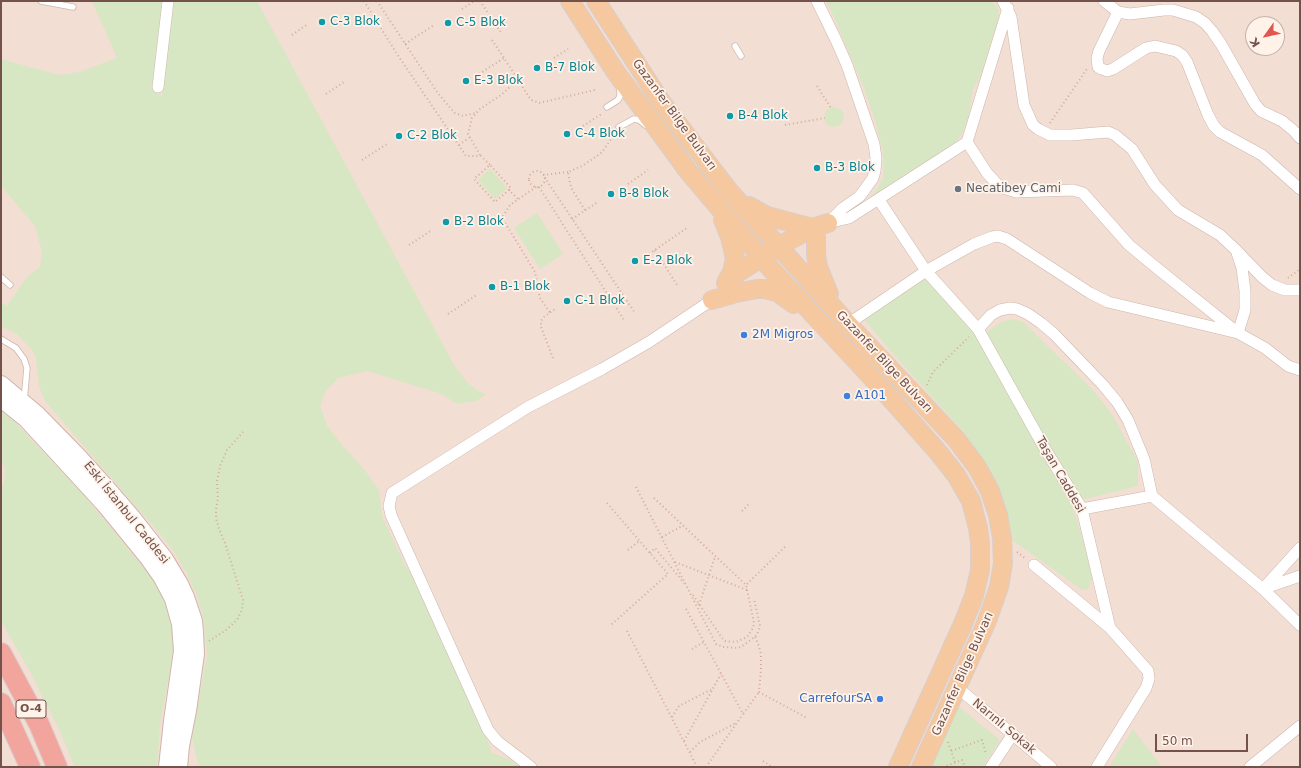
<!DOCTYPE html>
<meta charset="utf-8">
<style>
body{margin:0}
#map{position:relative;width:1301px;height:768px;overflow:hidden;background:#fbeee3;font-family:"DejaVu Sans",sans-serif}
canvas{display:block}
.frame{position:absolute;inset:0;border:2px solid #72524b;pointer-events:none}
.north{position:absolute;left:1245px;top:16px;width:40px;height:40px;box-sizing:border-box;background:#fef2e9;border:1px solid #c6b2aa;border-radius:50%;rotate:237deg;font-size:11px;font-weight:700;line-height:16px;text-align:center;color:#72524b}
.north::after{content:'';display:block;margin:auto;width:14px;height:18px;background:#df574e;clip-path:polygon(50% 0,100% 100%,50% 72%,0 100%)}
.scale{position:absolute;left:1155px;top:734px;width:93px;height:18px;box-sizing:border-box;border:2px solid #72524b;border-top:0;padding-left:5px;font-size:12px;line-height:14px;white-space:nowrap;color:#72524b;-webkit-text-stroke:3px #fef2e9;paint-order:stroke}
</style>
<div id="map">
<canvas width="1301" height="768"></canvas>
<div class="frame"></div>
<div class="north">K</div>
<div class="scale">50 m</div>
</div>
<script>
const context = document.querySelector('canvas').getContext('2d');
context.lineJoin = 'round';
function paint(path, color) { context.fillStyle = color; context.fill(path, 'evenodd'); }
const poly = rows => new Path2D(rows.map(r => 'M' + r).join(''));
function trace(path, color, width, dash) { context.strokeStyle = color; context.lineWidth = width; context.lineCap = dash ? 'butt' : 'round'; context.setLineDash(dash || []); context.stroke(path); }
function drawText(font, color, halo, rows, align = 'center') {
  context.font = font + ' "DejaVu Sans",sans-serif'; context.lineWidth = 3.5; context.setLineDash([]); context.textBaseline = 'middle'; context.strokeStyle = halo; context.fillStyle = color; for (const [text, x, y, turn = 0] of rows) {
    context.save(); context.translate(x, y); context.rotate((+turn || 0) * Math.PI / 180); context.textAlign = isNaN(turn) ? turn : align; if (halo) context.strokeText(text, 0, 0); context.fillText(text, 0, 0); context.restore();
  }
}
paint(poly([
 [1,1,1300,1,1300,767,1,767],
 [1253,24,1277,24,1277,48,1253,48]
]), '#f2ded2');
paint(poly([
 [92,1,163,1,152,90,162,96,172,1,257,1,454,365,462,376,470,385,480,392,486,394,476,401,457,404,442,394,367,371,338,378,326,390,320,405,327,426,343,446,363,468,379,490,382,516,404,563,452,641,492,753,509,759,521,767,200,767,197,760,192,737,207,656,204,620,197,596,187,574,176,555,165,540,46,402,42,395,39,385,36,359,32,350,17,334,1,326,1,302,7,306,27,277,40,267,42,252,35,226,1,186,1,59,59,75,79,72,117,58],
 [825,1,992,1,996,5,999,11,997,24,980,77,973,89,968,119,961,135,954,144,863,205,876,191,883,178,884,167,883,152,876,124,864,88,831,10],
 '824 117a10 10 0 1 1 20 0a10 10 0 1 1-20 0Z',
 [490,169,507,188,495,199,478,180],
 [537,213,563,254,540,269,514,228],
 [922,279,929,280,977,336,1073,508,1091,565,1092,579,1088,589,1082,590,1012,540,1002,500,996,482,986,463,963,431,894,355,863,318],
 [1014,319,1023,322,1094,391,1113,416,1138,462,1138,486,1085,499,1081,497,1076,491,1023,401,986,332,1003,321],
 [1,411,14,421,88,500,146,571,156,585,166,602,170,618,173,636,173,654,160,725,157,767,75,767,58,727,30,672,1,621,1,487,4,483,5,469,1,457],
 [959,707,1000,740,983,767,931,767],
 [1133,729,1149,750,1162,767,1109,767]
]), '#d8e7c3');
const service = poly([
 [41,1,73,7],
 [735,46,741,56],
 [607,107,618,100,620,96,620,88],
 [619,127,634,119,639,120,645,125],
 [1,277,10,285],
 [1,339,16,348,24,359,27,368,24,401]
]);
const minor = poly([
 [817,1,836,40,847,65,874,144,876,158,875,171,873,178,863,192,859,197,843,208,828,223],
 [1003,1,1011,17,1024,105,1033,125,1038,129,1050,135,1072,135,1108,132,1115,135,1132,149,1155,185,1178,210,1220,235,1236,250,1262,277,1272,285,1285,290,1300,290],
 [1104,1,1118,12,1130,14,1164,10,1173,10,1196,17,1205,23,1212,31,1221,44,1255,104,1261,111,1282,121,1293,130,1300,138],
 [1118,12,1099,51,1097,58,1098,67,1102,69,1107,71,1113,69,1146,48,1155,46,1176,51,1182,55,1187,62,1208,115,1214,126,1220,132,1262,155,1300,189],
 [158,87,168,1],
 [967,142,987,173,997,184,1003,188,1016,192,1073,190,1083,193,1129,245,1158,269,1238,333,1265,348,1288,366,1300,370],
 [879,200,926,271,978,329,1045,449,1082,509,1110,628,1148,671,1149,679,1146,688,1097,767],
 [828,223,849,218,967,142,1008,8],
 [1237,253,1242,268,1245,291,1245,310,1238,333],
 [848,324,926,271,974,244,992,237,998,236,1007,239,1090,293,1108,302,1238,333],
 [978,329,991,315,1000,310,1010,308,1017,309,1028,314,1041,323,1054,334,1103,385,1117,402,1128,420,1144,459,1152,496,1263,589,1300,625],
 [1082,509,1152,496],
 [1034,565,1110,628],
 [1265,588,1300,576],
 [1263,589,1300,548],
 [957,687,1051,767],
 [531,767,497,741,488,730,391,515,389,506,392,493,528,407,602,369,649,342,712,300],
 [991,767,1013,734],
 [1250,767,1300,726]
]);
const secondary = poly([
 [1,384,38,415,80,458,107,488,132,517,165,559,180,584,186,597,194,621,195,632,196,654,188,711,181,746,179,767],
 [1,399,26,419,104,504,148,558,162,578,173,599,180,624,182,651,172,721,167,767]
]);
const primary = poly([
 [570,1,615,71,688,171,771,269,876,382,938,452,956,475,971,501,978,528,980,543,980,570,974,596,962,626,898,767],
 [596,1,662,103,729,191,848,324,956,439,977,467,990,491,998,515,1002,538,1003,563,999,587,987,621,921,767],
 [749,206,767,216,812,228],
 [723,220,730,237,735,258,732,272,726,283],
 [816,236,816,254,818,267,829,294],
 [727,280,779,246,812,228,828,223],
 [712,300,736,293,757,289,765,289,777,292,794,304]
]);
const motorway = poly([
 [1,653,39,724,57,767],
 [1,703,30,767]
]);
trace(service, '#ceb6ad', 7);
trace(minor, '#ceb6ad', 12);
trace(secondary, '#d0b5ab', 18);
trace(primary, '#d8cfcd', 20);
trace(motorway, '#d8cfcd', 22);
trace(poly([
 [364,1,397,54,466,156,481,156,490,165],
 [377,1,437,92,451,109,455,113,463,116,475,113],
 [480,1,502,34],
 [462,9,474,1],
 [292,35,308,24],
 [492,40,504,58],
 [405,44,434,25],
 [554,58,568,49],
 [479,74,504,58,529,97,532,100,539,103,595,90],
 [817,86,831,108],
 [326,94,344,82],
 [1050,123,1087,69],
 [785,125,825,118],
 [583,126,603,113],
 [459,145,469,138],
 [480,155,468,134,472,118,480,109,501,95,523,75],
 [362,160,387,144],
 '529 179a8 8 0 1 1 16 0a8 8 0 1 1-16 0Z',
 [568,172,543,175,635,313],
 [628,184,648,170],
 [536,187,510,205,503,216,504,221,535,272,540,298,550,313],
 [539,187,624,320],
 [509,190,511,188,490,165,474,179,495,202,509,190,518,199],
 [585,210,573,191,570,184,568,172,582,166,597,156,603,151,615,133],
 [572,219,598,202],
 [409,245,432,230],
 [655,250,677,285],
 [649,254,687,228],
 [1288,278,1300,269],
 [448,314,478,294],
 [553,358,541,327,541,321,544,317,555,309],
 [927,385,933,372,969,337],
 [636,487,716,644,723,647,738,648,744,645,757,635,760,626,754,599],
 [654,498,746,585,787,545],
 [607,503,668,574,611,625],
 [742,511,749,504],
 [662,537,682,526],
 [628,550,639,541],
 [1017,552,1025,558],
 [650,553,655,548,684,583],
 [675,562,747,590],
 [693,595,722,638,725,641,736,642,747,637,753,628,754,623,746,585],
 [699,605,715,557],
 [686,609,743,714,759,692],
 [627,631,697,767],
 [755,637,759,646,761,654,761,669,759,692,807,718],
 [209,641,226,630,237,620,242,610,243,600,225,543,219,529,216,518,216,510,218,498,217,481,220,466,227,450,243,432],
 [692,649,704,642],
 [672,717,679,706,712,689],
 [684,741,721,674],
 [948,742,951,751],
 [690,752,700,742,736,723],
 [763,761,772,767],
 [955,762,951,751,982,740,986,754],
 [706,767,743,714],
 [943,767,962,760,965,767]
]), '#d3aba0', 2, [1, 3]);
trace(service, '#fff', 5.5);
trace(minor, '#fff', 11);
trace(secondary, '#fff', 16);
trace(primary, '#f6c89f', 18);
trace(motorway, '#f2a59d', 20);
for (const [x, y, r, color] of [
 [322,22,4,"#0f9aa8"],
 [448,23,4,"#0f9aa8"],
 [537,68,4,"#0f9aa8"],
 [466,81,4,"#0f9aa8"],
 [730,116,4,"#0f9aa8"],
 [567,134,4,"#0f9aa8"],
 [399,136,4,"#0f9aa8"],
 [817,168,4,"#0f9aa8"],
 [958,189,4,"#6b7280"],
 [611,194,4,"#0f9aa8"],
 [446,222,4,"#0f9aa8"],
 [635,261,4,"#0f9aa8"],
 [492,287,4,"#0f9aa8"],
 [567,301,4,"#0f9aa8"],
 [744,335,4,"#3f7fe0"],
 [847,396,4,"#3f7fe0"],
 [880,699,4,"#3f7fe0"]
]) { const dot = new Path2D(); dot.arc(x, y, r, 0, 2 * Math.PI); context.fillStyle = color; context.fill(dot); trace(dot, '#fef2e9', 1.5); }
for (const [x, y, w] of [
 [31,709,30]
]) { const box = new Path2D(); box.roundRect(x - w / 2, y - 9, w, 18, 3); context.fillStyle = '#fef2e9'; context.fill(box); trace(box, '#72524b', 1); }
drawText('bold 11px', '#72524b', null, [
 ["O-4",31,709]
]);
drawText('12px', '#0d838f', '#fef2e9', [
 ["C-3 Blok",330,22],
 ["C-5 Blok",456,23],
 ["B-7 Blok",545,68],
 ["E-3 Blok",474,81],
 ["B-4 Blok",738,116],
 ["C-4 Blok",575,134],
 ["C-2 Blok",407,136],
 ["B-3 Blok",825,168],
 ["B-8 Blok",619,194],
 ["B-2 Blok",454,222],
 ["E-2 Blok",643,261],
 ["B-1 Blok",500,287],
 ["C-1 Blok",575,301]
], 'left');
drawText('12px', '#72524b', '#fef2e9', [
 ["Gazanfer Bilge Bulvarı",674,115,54],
 ["Gazanfer Bilge Bulvarı",884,362,47],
 ["Taşan Caddesi",1060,475,60],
 ["Eski İstanbul Caddesi",126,513,51],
 ["Gazanfer Bilge Bulvarı",963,674,-66],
 ["Narınlı Sokak",1004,727,40]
]);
drawText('12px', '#5b616d', '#fef2e9', [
 ["Necatibey Cami",966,189]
], 'left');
drawText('12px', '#366cbe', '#fef2e9', [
 ["2M Migros",752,335],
 ["A101",855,396],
 ["CarrefourSA",872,699,"right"]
], 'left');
</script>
